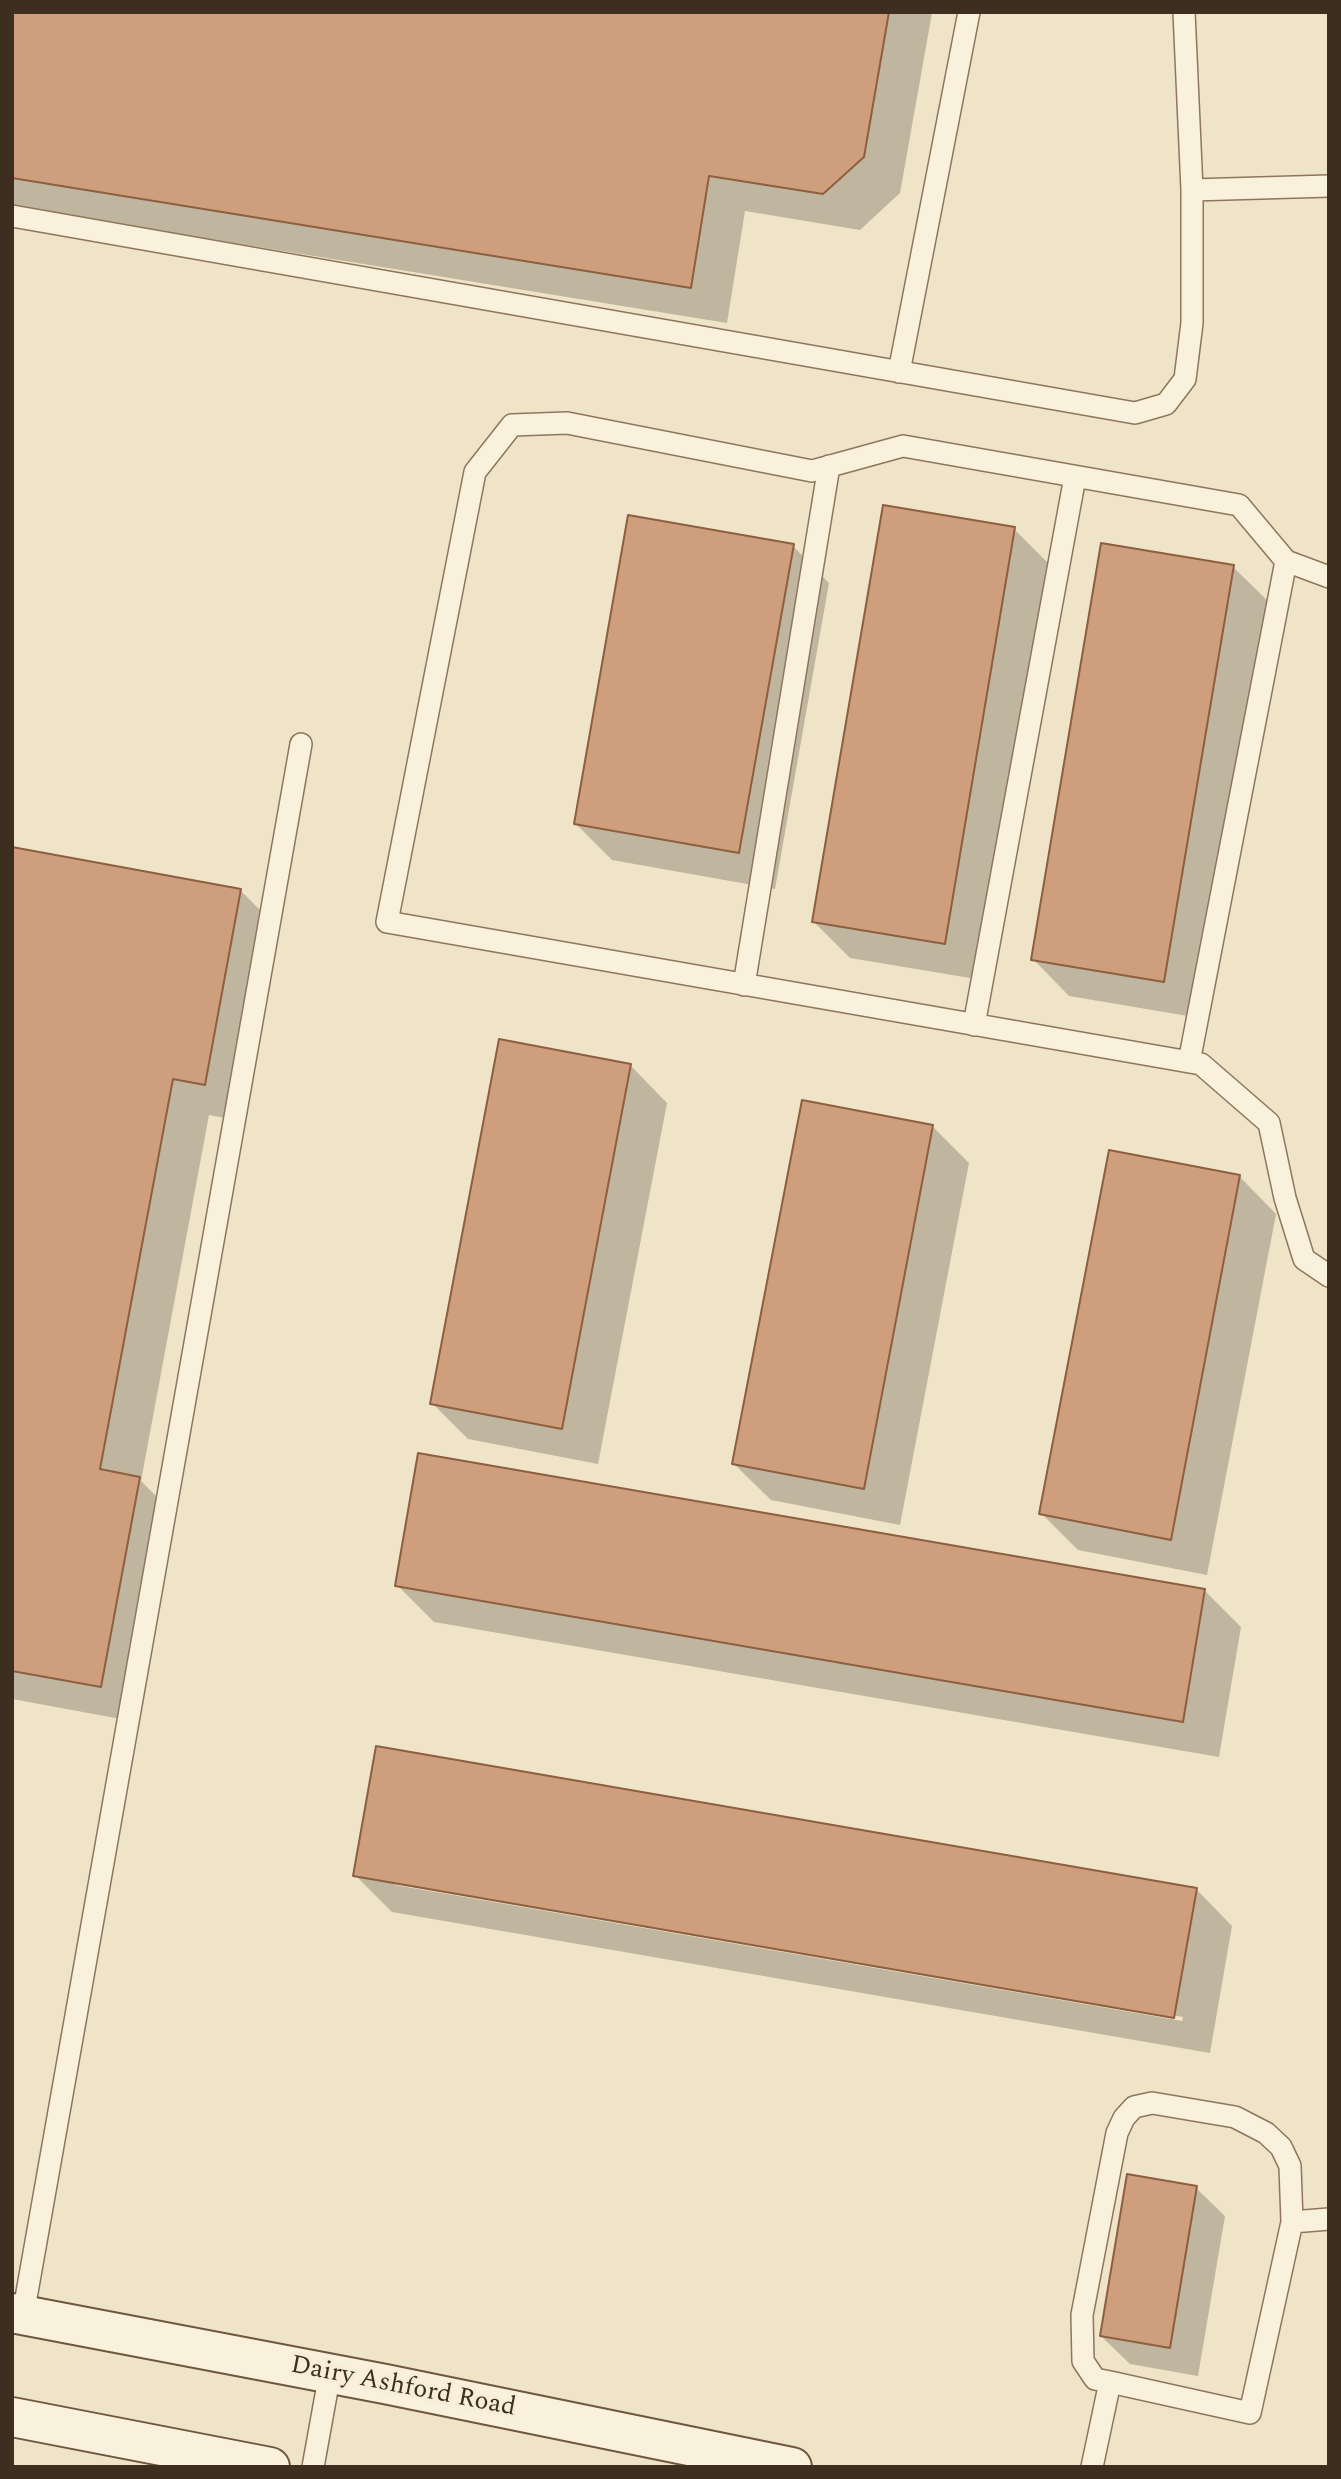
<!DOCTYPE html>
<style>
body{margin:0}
#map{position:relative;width:1341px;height:2479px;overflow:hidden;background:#f0e4c8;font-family:Spectral,serif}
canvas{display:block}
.frame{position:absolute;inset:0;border:14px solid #3d2e20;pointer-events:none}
</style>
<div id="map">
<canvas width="1341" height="2479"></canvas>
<div class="frame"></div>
</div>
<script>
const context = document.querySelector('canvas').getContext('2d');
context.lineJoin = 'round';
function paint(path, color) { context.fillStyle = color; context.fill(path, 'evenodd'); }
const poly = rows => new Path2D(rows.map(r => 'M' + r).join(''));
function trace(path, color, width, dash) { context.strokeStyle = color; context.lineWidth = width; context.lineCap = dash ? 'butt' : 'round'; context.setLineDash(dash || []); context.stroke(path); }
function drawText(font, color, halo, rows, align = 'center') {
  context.font = font + ' Spectral,serif'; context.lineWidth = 7; context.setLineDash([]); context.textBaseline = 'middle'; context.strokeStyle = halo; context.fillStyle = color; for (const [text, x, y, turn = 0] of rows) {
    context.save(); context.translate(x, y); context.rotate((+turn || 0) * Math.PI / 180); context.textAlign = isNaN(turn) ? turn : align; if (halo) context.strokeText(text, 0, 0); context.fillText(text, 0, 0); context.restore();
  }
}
paint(poly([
 [12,12,931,12,932,13,900,193,860,230,745,211,727,323,12,207],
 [1014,529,1051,566,982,980,850,958,814,922],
 [793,546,829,583,775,889,612,860,576,824],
 [1233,567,1270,603,1200,1018,1069,996,1033,959],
 [12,848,240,890,277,927,241,1121,209,1115,141,1481,175,1515,137,1722,12,1699],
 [631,1066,667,1103,598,1464,468,1439,432,1403],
 [932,1126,969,1163,900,1525,771,1500,734,1464],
 [1240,1177,1276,1214,1207,1575,1078,1550,1041,1513],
 [397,1585,1204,1590,1241,1627,1219,1757,434,1622],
 [355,1875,1196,1889,1232,1926,1210,2053,392,1912],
 [395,1881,1183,2017,1182,2021,395,1885],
 [1196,2188,1225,2216,1198,2376,1130,2364,1101,2336]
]), '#0003');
const building = poly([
 [12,12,889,12,864,157,823,194,709,176,691,288,12,178,12,12],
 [883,505,1015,527,945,944,812,922,883,505],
 [628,515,794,544,739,853,574,824,628,515],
 [1101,543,1234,565,1164,982,1031,960,1101,543],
 [12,847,241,889,205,1085,173,1079,100,1469,140,1477,101,1687,12,1671,12,847],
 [499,1039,631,1064,562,1429,430,1404,499,1039],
 [802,1100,933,1125,864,1489,732,1464,802,1100],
 [1109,1150,1240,1175,1171,1540,1039,1514,1109,1150],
 [418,1453,1205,1589,1183,1722,395,1586,418,1453],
 [376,1746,1197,1888,1174,2018,353,1876,376,1746],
 [1127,2174,1197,2186,1170,2348,1100,2336,1127,2174]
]);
paint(building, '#cf9f7d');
trace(building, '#8d5f41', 2);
const service = poly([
 [1184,12,1192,190],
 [12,216,1135,413,1166,404,1185,379,1192,323,1192,190,1329,186],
 [899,372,969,12],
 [1329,577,1286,561,1239,505,903,446,812,471,567,423,512,425,475,472,387,922,1201,1064,1269,1123,1285,1198,1304,1259,1329,1276],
 [744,985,829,466],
 [974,1025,1075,477],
 [1189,1062,1286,561],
 [23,2315,301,744],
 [1110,2382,1095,2379,1083,2361,1082,2315,1117,2133,1124,2118,1134,2107,1152,2103,1235,2117,1266,2133,1281,2147,1290,2166,1292,2222],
 [313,2467,330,2373],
 [1092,2467,1110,2382,1250,2413,1292,2222,1329,2219]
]);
const secondary = poly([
 [12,2313,385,2384,792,2467],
 [12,2417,270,2467]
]);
trace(service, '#8d765c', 24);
trace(secondary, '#6f573f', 42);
trace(service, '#faf1dc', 21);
trace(secondary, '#faf1dc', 38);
drawText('26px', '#3d2e20', '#f7eed8', [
 ["Dairy Ashford Road",403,2388,11]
]);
</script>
